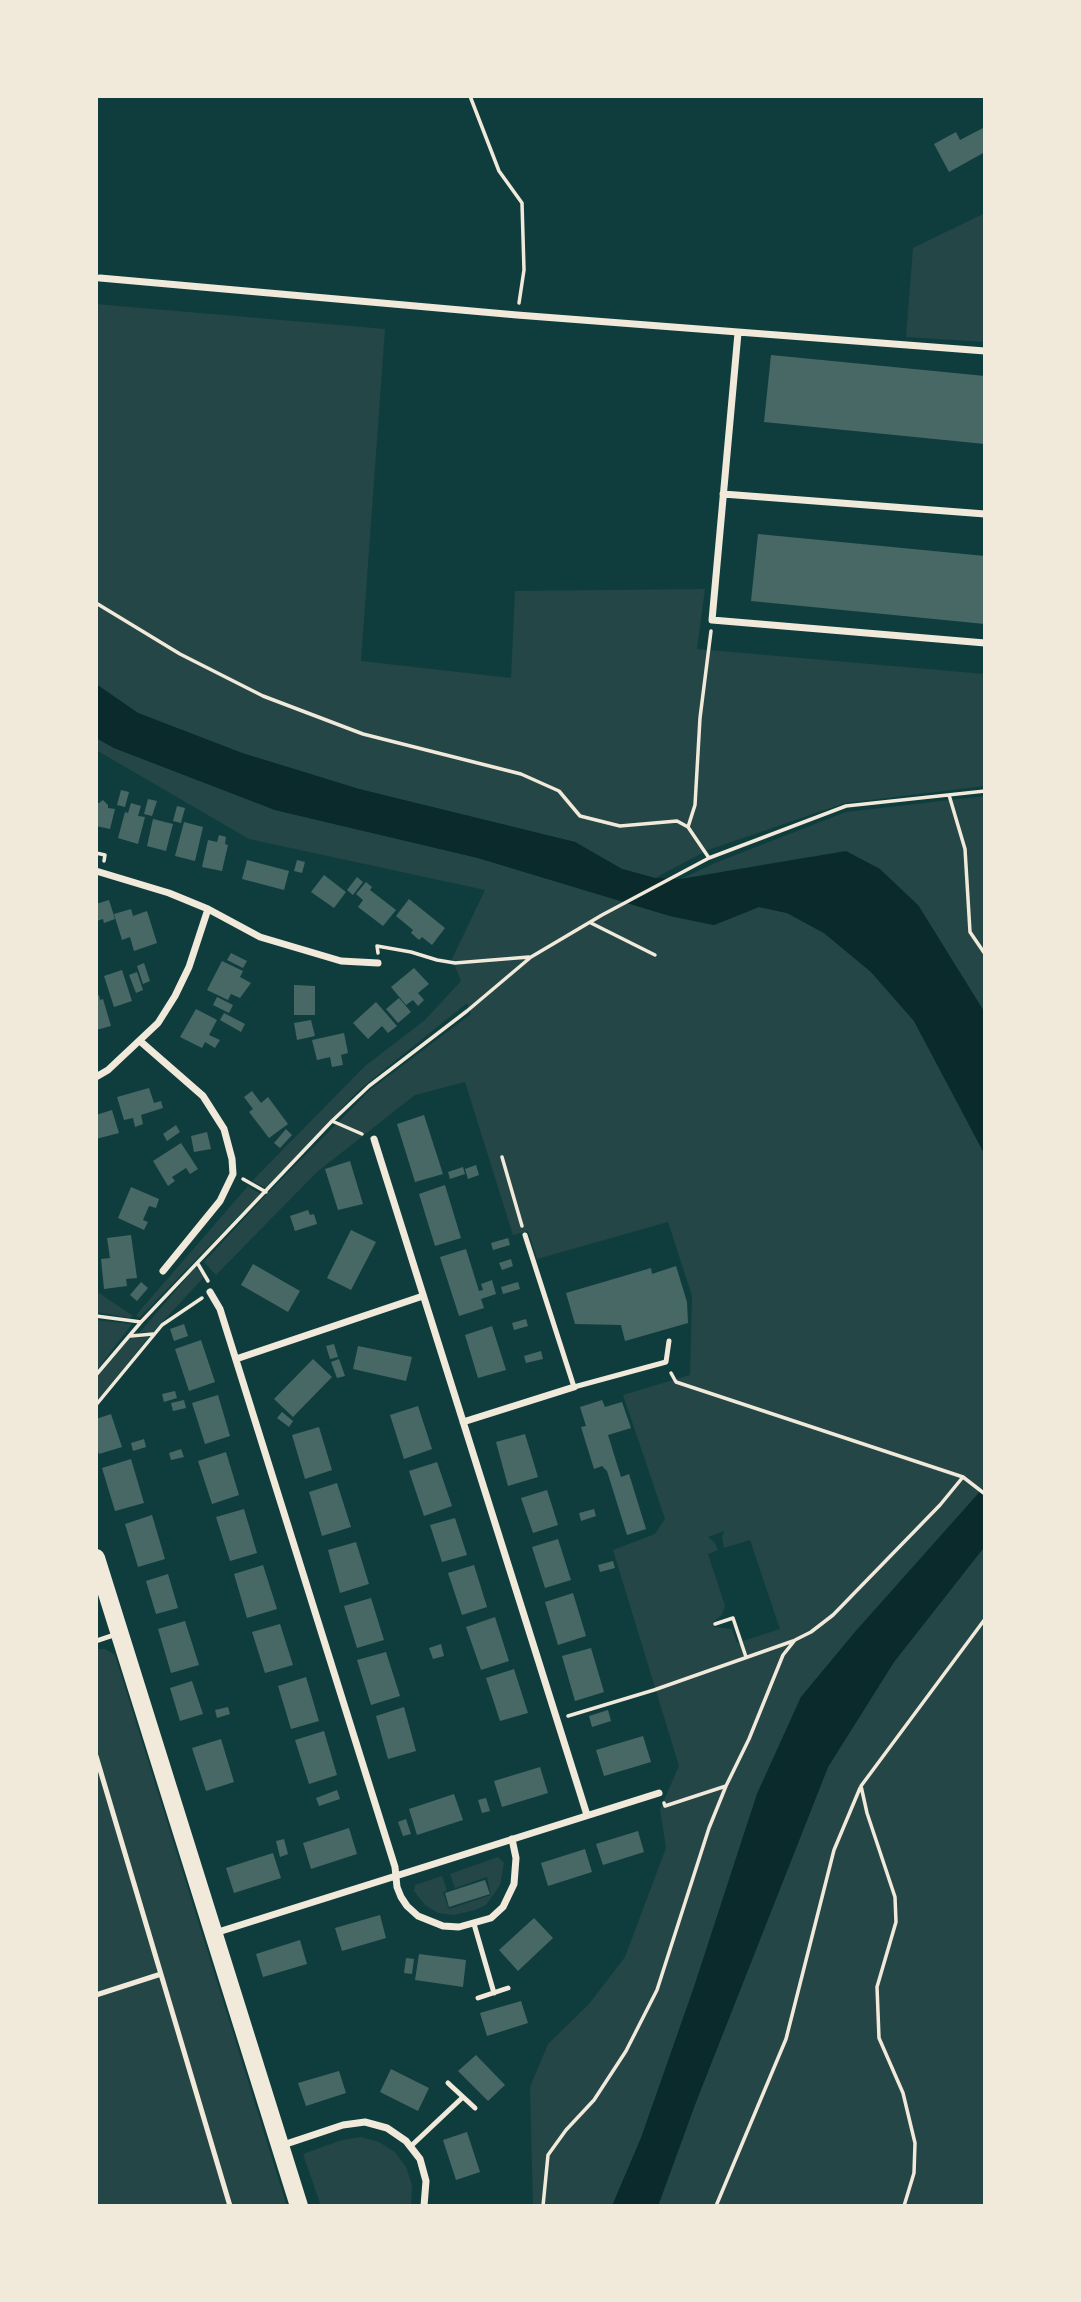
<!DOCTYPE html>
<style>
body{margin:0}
#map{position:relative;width:1081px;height:2302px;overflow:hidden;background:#0f3d3e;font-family:Barlow,sans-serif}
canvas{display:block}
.frame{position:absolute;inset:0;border:98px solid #f1e9da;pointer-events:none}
</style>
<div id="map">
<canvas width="1081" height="2302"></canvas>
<div class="frame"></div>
</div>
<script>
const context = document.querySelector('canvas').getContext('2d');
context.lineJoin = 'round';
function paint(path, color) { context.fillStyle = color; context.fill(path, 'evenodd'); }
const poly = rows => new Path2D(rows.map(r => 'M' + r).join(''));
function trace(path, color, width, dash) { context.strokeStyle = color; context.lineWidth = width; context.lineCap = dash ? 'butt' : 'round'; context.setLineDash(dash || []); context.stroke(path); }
paint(poly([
 [985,213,985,342,906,337,913,248],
 [96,304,385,329,361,661,511,678,515,591,705,589,697,649,985,674,985,786,845,803,708,850,655,878,622,869,575,842,359,789,242,753,138,713,96,684],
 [96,738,114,748,275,810,478,858,670,916,714,925,759,907,787,913,824,933,871,972,914,1021,985,1155,985,1486,855,1632,801,1697,757,1794,694,1987,641,2138,612,2206,533,2206,530,2087,548,2044,589,2004,625,1957,666,1848,660,1809,679,1766,613,1550,655,1534,665,1519,623,1395,690,1375,692,1296,668,1222,537,1259,528,1231,513,1235,465,1082,415,1095,317,1172,216,1275,204,1262,268,1193,370,1090,471,1014,467,1003,359,1090,266,1188,252,1181,365,1066,425,1020,461,981,452,959,485,890,249,839,96,750],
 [724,1531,722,1538,724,1548,750,1540,780,1629,737,1643,732,1629,714,1627,713,1622,722,1615,725,1606,708,1554,718,1550,714,1542,708,1537],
 [985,796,985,1013,918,905,809,857,681,879,715,863,846,812],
 [248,1186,260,1194,139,1318,136,1315],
 [196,1267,204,1277,153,1332,140,1332],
 [96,1291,133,1316,130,1318,96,1312],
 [96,1320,132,1324,96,1371],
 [149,1337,96,1403,96,1378,130,1338],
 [985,1546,985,2206,658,2206,696,2102,828,1767,894,1662],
 [96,1649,105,1649,115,1655,287,2206,96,2206],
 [498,1857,504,1863,500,1885,486,1905,475,1910,454,1915,438,1913,425,1905,414,1891,415,1885,442,1876,447,1890,443,1893,449,1909,491,1895,487,1877,455,1888,450,1874],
 [361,2137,379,2142,395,2152,406,2167,412,2185,411,2206,321,2206,303,2154,342,2140]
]), '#244646');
paint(poly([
 [96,684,138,713,242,753,359,789,575,842,622,869,655,878,681,879,846,851,880,869,918,905,985,1013,985,1155,914,1021,871,972,824,933,787,913,759,907,714,925,670,916,478,858,275,810,114,748,96,738],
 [985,1486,985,1546,894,1662,828,1767,696,2102,658,2206,612,2206,641,2138,694,1987,757,1794,801,1697,855,1632]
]), '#0a2a2b');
paint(poly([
 [983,128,985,132,985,152,949,172,934,144,956,132,960,140],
 [771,355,985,376,985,444,764,422],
 [758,534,985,556,985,624,751,601],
 [121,790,129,792,125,807,117,805],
 [148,799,157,801,152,816,144,814],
 [103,800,108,805,108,808,115,809,110,829,96,826,96,805],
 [131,803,141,806,138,816,145,817,138,844,118,838,125,812,128,813],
 [177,806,185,808,181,823,173,821],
 [153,819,173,824,166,851,147,846],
 [184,822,203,827,195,861,175,856],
 [219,835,226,837,225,844,228,845,222,871,202,867,208,840,217,842],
 [247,860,289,871,284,890,242,879],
 [297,860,305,862,302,873,294,871],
 [324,875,346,892,334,908,311,892],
 [357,877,363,882,353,895,347,890],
 [366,882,372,887,370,890,396,910,383,926,358,907,363,900,356,894],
 [409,899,445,928,432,945,422,937,419,940,411,933,413,930,396,916],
 [109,900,115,919,104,923,103,919,96,921,96,904],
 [131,909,133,916,147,911,157,943,134,951,130,937,122,940,114,914],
 [231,953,247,961,243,968,227,960],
 [222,961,243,971,240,977,251,983,240,998,231,994,228,1000,207,990],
 [144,963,150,981,143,984,137,966],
 [414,968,429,984,418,993,424,1000,418,1006,413,1000,406,1005,391,987],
 [122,970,132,1001,114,1007,104,976],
 [137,972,143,990,136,993,129,975],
 [294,985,315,986,315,1015,294,1015],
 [99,995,100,1000,103,999,111,1026,96,1030,96,996],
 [217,997,233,1005,229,1013,213,1005],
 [399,998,411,1012,398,1023,386,1009],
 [376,1002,397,1026,388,1033,382,1026,368,1039,353,1023],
 [196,1009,217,1020,209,1035,220,1040,215,1048,205,1042,202,1048,180,1037],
 [224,1013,245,1024,241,1032,220,1020],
 [311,1020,315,1036,297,1040,294,1023],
 [344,1033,348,1053,341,1055,343,1065,332,1067,330,1057,317,1060,312,1040],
 [149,1088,154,1103,161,1101,163,1108,141,1115,143,1124,135,1127,133,1118,124,1120,117,1097],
 [252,1091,261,1103,268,1097,288,1124,269,1138,249,1112,253,1109,244,1097],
 [112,1110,119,1133,96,1139,96,1115],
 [424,1115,443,1174,415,1182,397,1124],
 [176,1125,180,1132,167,1141,163,1134],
 [286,1129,292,1135,280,1148,274,1143],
 [207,1132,211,1149,194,1152,191,1136],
 [181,1143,198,1169,190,1174,186,1168,172,1177,175,1181,168,1186,153,1161],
 [350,1161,363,1204,338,1210,325,1169],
 [476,1165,479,1175,468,1179,465,1169],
 [463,1167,465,1174,450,1179,448,1172],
 [445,1185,461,1238,435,1246,419,1194],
 [131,1187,159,1199,156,1208,149,1206,143,1220,148,1222,144,1230,118,1218],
 [308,1210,310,1215,314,1214,317,1224,295,1231,290,1216],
 [351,1230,376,1242,351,1290,327,1278],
 [131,1235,137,1278,126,1279,127,1286,104,1289,101,1259,110,1258,107,1238],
 [508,1238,510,1245,493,1250,491,1243],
 [466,1249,479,1291,483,1290,481,1284,492,1280,496,1294,481,1299,484,1308,459,1316,440,1257],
 [511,1259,513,1266,502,1270,499,1263],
 [253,1264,300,1291,288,1312,241,1285],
 [676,1266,687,1302,688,1323,625,1341,621,1325,575,1324,566,1293,651,1268,652,1274],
 [141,1282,148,1288,137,1301,130,1295],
 [518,1282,520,1289,503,1294,501,1287],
 [526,1319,528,1326,514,1330,512,1323],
 [184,1324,188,1336,174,1341,170,1329],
 [492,1326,506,1370,478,1378,465,1335],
 [201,1340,215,1382,189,1391,175,1349],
 [334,1344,338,1357,330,1359,326,1346],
 [358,1346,412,1357,406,1381,353,1369],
 [541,1351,543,1359,526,1363,524,1356],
 [313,1359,332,1377,293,1417,274,1399],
 [339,1359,345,1376,337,1378,331,1362],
 [175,1391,177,1398,164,1402,162,1394],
 [218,1395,230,1436,205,1444,192,1403],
 [184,1400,186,1408,173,1411,171,1403],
 [602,1400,605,1407,622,1402,631,1428,608,1435,621,1477,629,1474,646,1529,627,1535,607,1471,602,1466,594,1469,581,1427,586,1426,580,1407],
 [418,1406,432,1449,404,1459,390,1415],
 [282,1412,293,1421,289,1427,277,1418],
 [111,1414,122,1447,99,1454,96,1444,96,1419],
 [319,1427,332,1470,305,1479,292,1435],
 [525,1434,538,1477,508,1486,496,1442],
 [144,1439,146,1447,133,1451,131,1443],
 [181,1449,184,1457,171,1460,169,1453],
 [226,1452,239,1495,212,1504,198,1461],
 [131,1459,144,1503,115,1511,102,1468],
 [437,1462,452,1506,424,1516,409,1471],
 [337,1483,351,1527,322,1536,309,1492],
 [547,1490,558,1525,533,1533,521,1498],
 [244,1509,257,1553,230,1561,216,1517],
 [594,1509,596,1516,581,1521,579,1513],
 [152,1515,165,1559,138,1567,125,1524],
 [455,1518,467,1555,442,1562,430,1525],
 [558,1539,571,1580,545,1588,532,1547],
 [356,1542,369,1584,340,1593,328,1550],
 [613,1561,615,1568,600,1572,598,1565],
 [263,1565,277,1609,247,1618,234,1574],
 [474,1565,487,1607,462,1615,448,1573],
 [168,1574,178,1608,156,1614,146,1581],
 [573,1593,586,1636,558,1645,545,1602],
 [371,1598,384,1640,357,1648,344,1606],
 [495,1617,509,1661,481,1670,466,1627],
 [185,1621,199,1665,171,1673,158,1629],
 [280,1624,293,1665,265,1673,252,1632],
 [441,1644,444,1656,433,1659,429,1648],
 [591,1648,604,1692,575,1701,562,1656],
 [386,1652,400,1696,371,1705,357,1660],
 [514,1669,528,1713,500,1721,486,1678],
 [306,1677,319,1721,291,1729,278,1686],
 [192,1681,203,1714,180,1721,170,1688],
 [228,1707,230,1714,217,1718,215,1710],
 [404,1707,416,1751,388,1759,376,1716],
 [608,1710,611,1721,592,1727,589,1716],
 [324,1731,337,1775,309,1784,295,1740],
 [643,1736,651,1762,604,1776,596,1750],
 [221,1739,234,1782,206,1791,192,1748],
 [540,1767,548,1793,502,1807,494,1781],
 [337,1790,340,1799,319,1806,316,1798],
 [454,1794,463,1820,417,1835,409,1809],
 [486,1798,490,1811,482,1813,478,1800],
 [406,1819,411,1834,403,1836,398,1822],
 [349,1828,357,1854,311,1869,303,1843],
 [638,1831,644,1852,603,1865,596,1844],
 [284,1839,288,1854,280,1857,276,1841],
 [585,1849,592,1872,548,1886,541,1863],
 [273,1853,281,1878,234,1893,226,1868],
 [485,1880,490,1894,449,1907,445,1893],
 [380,1915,386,1938,342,1951,335,1928],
 [534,1918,553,1938,518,1971,499,1950],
 [300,1940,307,1964,263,1977,256,1954],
 [419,1954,466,1960,463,1987,415,1980],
 [406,1958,414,1959,412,1974,404,1973],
 [521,2001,528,2023,487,2036,480,2013],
 [476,2055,505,2085,488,2101,458,2071],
 [391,2069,429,2088,418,2111,380,2092],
 [339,2071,346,2093,306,2106,298,2083],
 [467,2132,480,2172,456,2180,443,2140]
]), '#486865');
trace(poly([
 [470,96,499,171,522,203,524,270,519,303],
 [96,603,180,654,263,696,363,734,521,774,559,791,580,816,620,826,677,821,688,827,709,858],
 [949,795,965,849,970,932,985,954],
 [688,827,695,805,700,718,711,631],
 [96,853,105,855,104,861],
 [591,923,655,955],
 [378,953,377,946,411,952,437,960,455,963,529,957],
 [332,1121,362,1134],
 [502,1157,522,1226],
 [243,1179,266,1192],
 [198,1264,208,1281],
 [96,1316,141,1322],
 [131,1336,153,1334],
 [671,1373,676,1382,963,1477,985,1494],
 [96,1375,141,1322,332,1121,369,1086,467,1011,531,957,602,915,709,858,846,806,985,791],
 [96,1405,162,1325,202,1298],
 [715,1624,733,1618,746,1657],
 [568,1716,654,1690,793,1641],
 [664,1803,665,1806,726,1786,749,1739,783,1655,795,1640,811,1632,833,1615,940,1505,963,1477],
 [543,2206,548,2155,566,2130,594,2100,626,2051,657,1990,709,1828,726,1786],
 [716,2206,786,2039,834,1850,860,1788],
 [904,2206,914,2173,915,2143,903,2093,879,2038,877,1987,896,1922,895,1897,867,1813,861,1786,985,1619]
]), '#f1e9da', 3.5);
trace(poly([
 [525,1235,574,1387,666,1362,669,1341],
 [96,1641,117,1634],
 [96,1756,230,2206],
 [474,1924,494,1993],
 [96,1995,161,1974],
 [478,1998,508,1988],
 [448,2083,475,2108],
 [410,2147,463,2097]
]), '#f1e9da', 5);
trace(poly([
 [100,278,517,315,985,351],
 [738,333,712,620,985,643],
 [723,494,985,514],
 [96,871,169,893,208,909,260,937,341,961,378,963],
 [140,1041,203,1096,224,1129,232,1159,233,1174,220,1201,163,1271],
 [96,1077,108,1070,158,1023,175,996,189,967,208,909],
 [374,1139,587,1815],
 [210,1292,220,1309,395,1867,397,1887,401,1897,407,1906,418,1916,443,1926,459,1927,491,1918,503,1907,514,1884,516,1858,512,1839],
 [236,1359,423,1296],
 [463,1422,574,1387],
 [215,1933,659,1793],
 [280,2146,343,2125,365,2122,387,2128,406,2141,420,2159,426,2181,424,2206]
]), '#f1e9da', 7);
trace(poly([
 [96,1558,299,2206]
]), '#f1e9da', 18);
</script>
